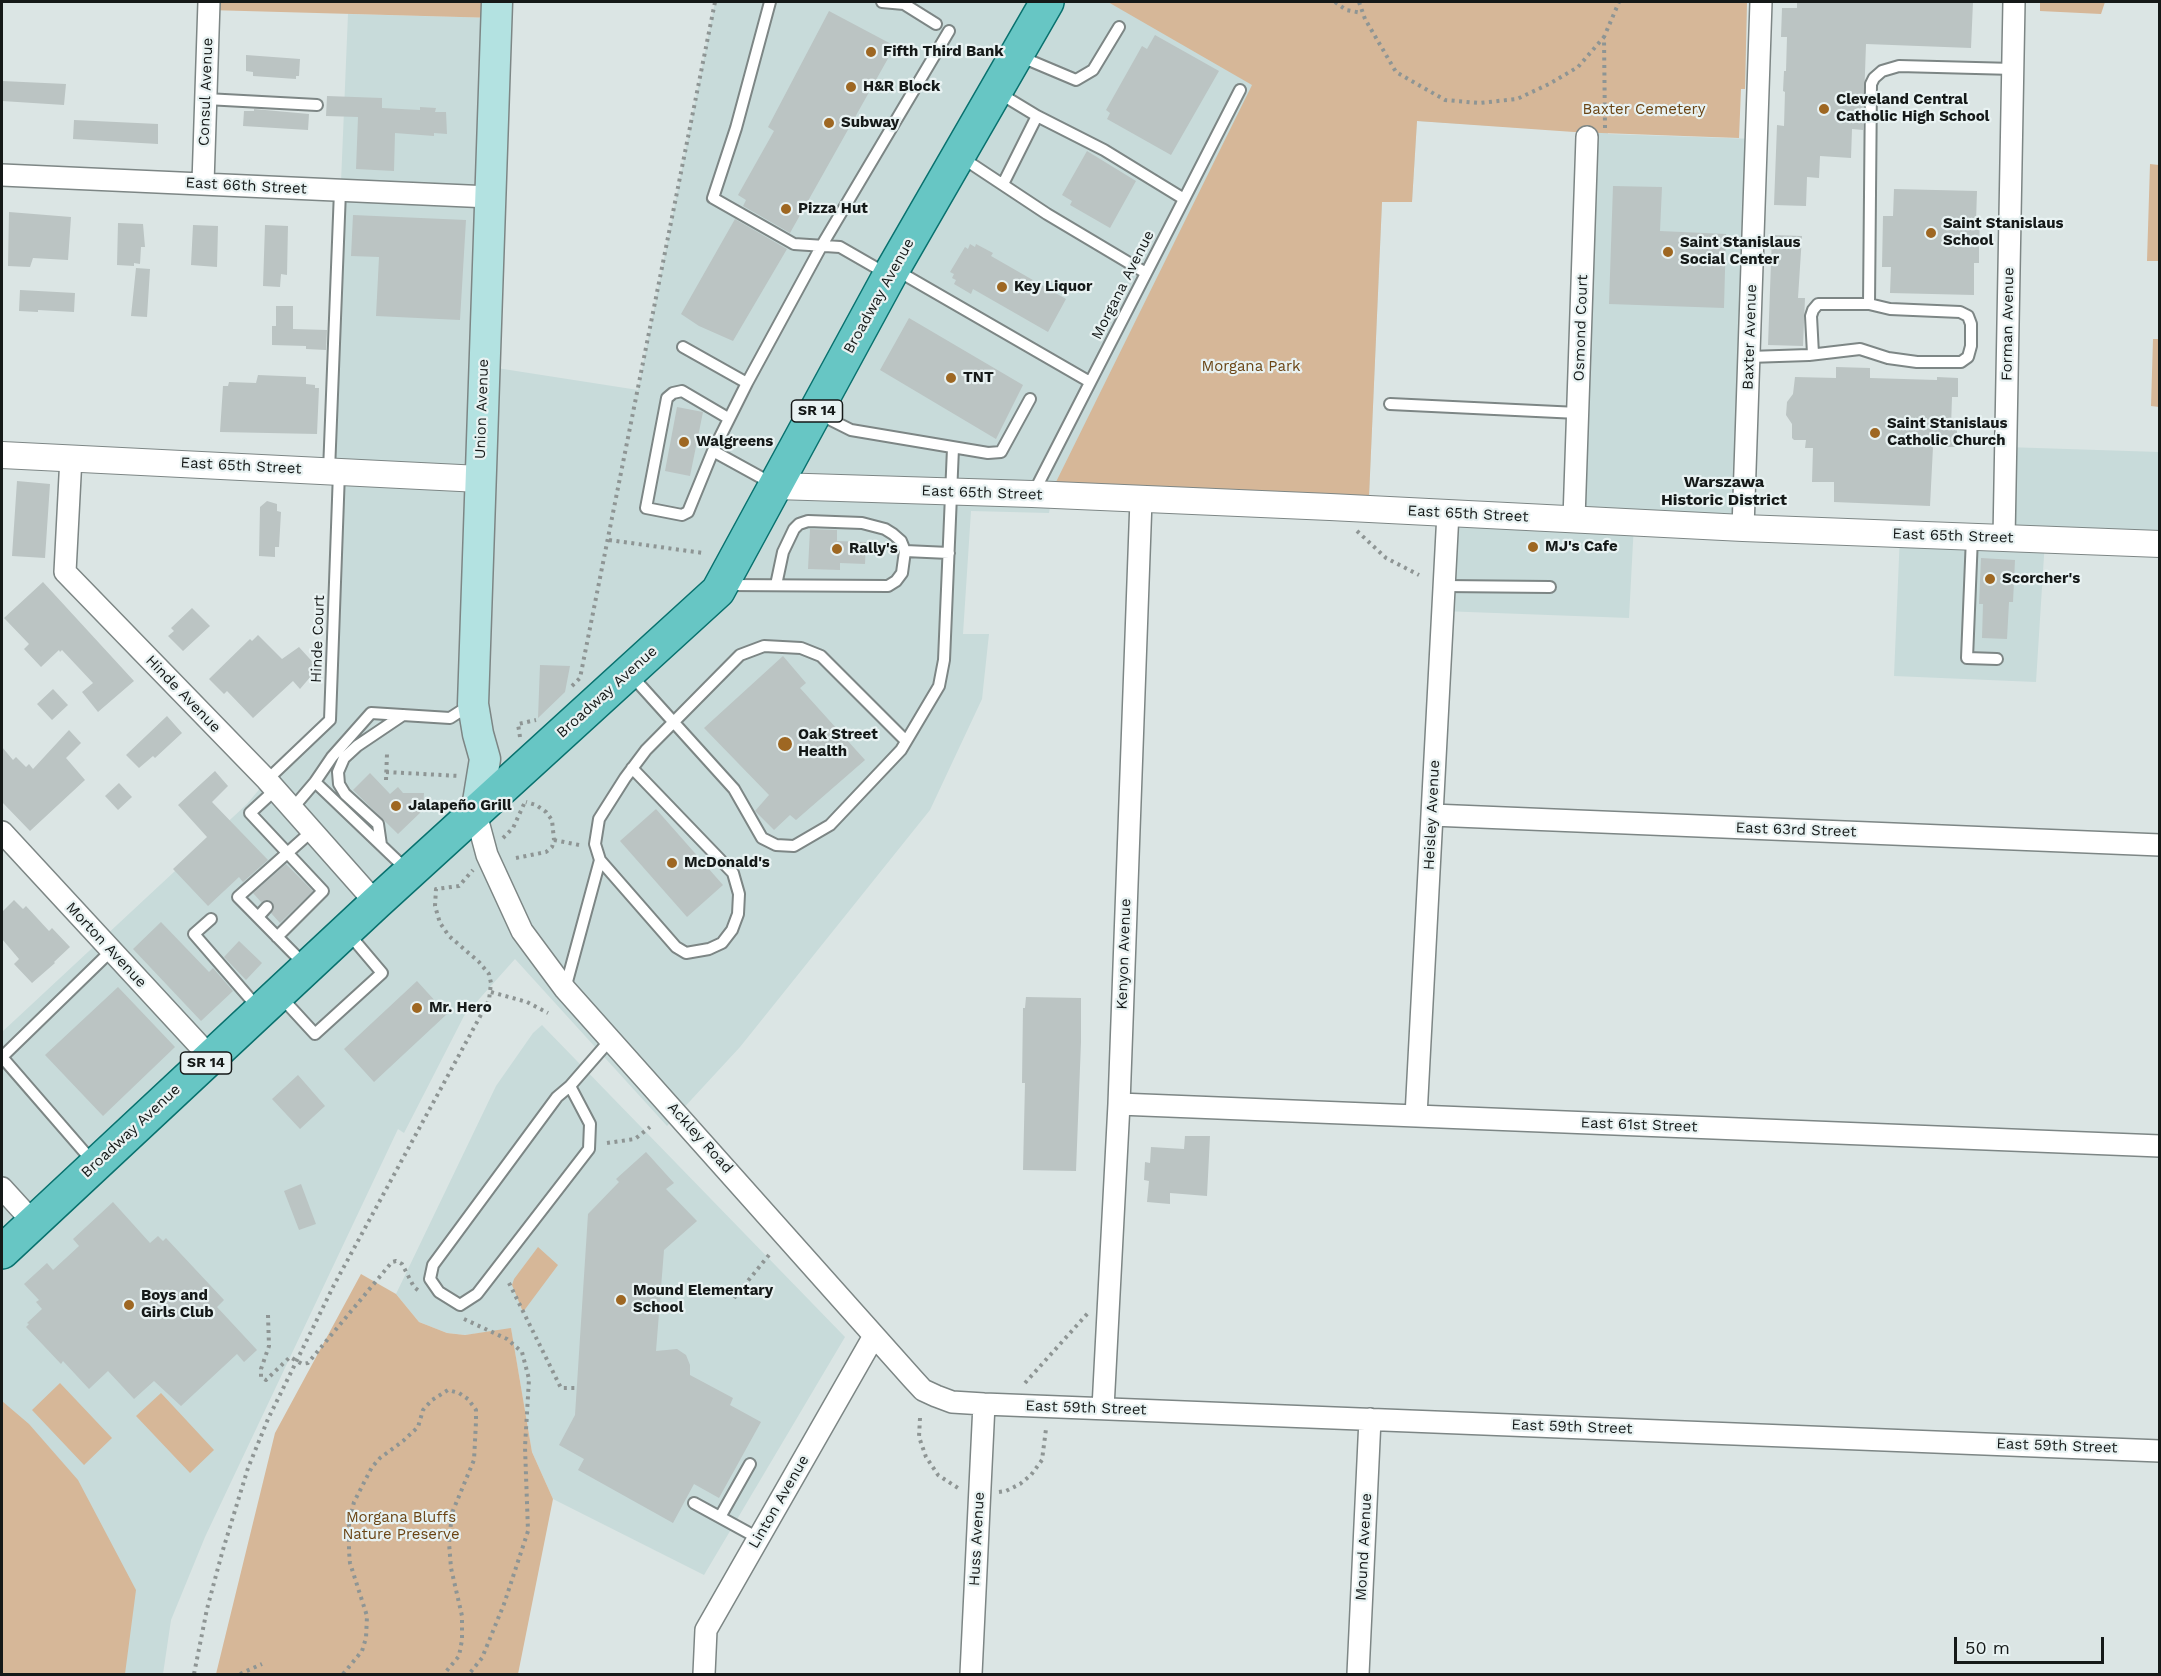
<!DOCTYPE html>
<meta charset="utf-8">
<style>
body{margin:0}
#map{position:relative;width:2161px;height:1676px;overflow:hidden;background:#dbe5e4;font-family:"Work Sans",sans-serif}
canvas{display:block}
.frame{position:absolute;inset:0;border:3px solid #151918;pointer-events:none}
.scale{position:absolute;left:1954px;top:1637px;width:150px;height:27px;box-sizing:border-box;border:3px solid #151918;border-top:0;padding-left:8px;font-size:18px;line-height:21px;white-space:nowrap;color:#151918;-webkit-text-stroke:4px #e8f2f2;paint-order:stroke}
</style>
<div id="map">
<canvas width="2161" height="1676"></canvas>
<div class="frame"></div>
<div class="scale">50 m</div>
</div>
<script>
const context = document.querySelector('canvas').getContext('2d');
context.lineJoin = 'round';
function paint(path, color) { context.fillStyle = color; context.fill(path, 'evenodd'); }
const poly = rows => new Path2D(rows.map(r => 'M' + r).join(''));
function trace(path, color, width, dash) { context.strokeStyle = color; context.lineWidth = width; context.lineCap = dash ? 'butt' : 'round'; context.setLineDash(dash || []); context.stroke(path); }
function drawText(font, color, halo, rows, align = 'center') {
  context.font = font + ' "Work Sans",sans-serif'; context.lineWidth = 4.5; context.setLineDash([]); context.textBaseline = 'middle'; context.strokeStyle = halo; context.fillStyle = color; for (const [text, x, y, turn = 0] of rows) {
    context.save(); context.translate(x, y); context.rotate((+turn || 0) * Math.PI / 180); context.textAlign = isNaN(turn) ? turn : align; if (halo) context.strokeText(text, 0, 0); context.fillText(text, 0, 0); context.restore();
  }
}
paint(poly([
 [715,2,1747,2,1745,89,1610,84,1608,134,1756,139,1743,528,1634,523,1629,618,1442,611,1448,513,1574,519,1586,132,1417,121,1412,202,1382,202,1369,497,1054,484,1049,513,971,511,963,634,989,634,982,699,930,810,740,1047,667,1126,515,959,464,1016,404,1133,398,1129,205,1537,171,1620,163,1674,2,1674,2,1032,247,804,267,780,330,720,339,472,329,471,348,14,496,18,484,366,638,390],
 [2006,447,2159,452,2159,544,2045,540,2036,682,1894,676,1900,534,2004,538],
 [542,1025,845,1337,704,1575,553,1499,532,1452,511,1329,465,1335,447,1333,419,1322,396,1294,496,1086,533,1033]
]), '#c8dbda');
paint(poly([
 [209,2,497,2,496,18,209,10],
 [1108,2,1747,2,1745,89,1741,89,1739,138,1574,132,1417,121,1412,202,1382,202,1369,497,1055,484,1252,85],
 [2040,2,2105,2,2101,14,2040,11],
 [2150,164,2159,165,2159,261,2147,261],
 [2153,339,2159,339,2159,407,2151,406],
 [538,1247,558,1265,523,1312,512,1285,514,1279],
 [361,1274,396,1294,419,1322,447,1333,465,1335,511,1328,532,1452,553,1499,518,1674,216,1674,275,1433],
 [60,1383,112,1438,84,1465,32,1410],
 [161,1393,214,1450,190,1473,136,1416],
 [2,1401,29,1424,78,1480,136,1590,125,1674,2,1674]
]), '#d6b798');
paint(poly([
 [1797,2,1973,2,1971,48,1866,44,1863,130,1852,129,1851,158,1820,156,1819,178,1807,177,1806,206,1774,205,1777,125,1784,126,1785,92,1783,91,1784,71,1786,71,1787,37,1781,37,1782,8,1797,8],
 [829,11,895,46,790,233,743,206,746,200,738,195,774,131,768,127],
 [1155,35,1219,71,1171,155,1107,119,1110,113,1106,110,1142,46,1147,49],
 [246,55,300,59,299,76,296,76,296,79,253,76,253,72,246,71],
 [2,81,66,84,64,105,2,101],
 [327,96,382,98,382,108,420,110,420,107,436,108,435,112,446,112,447,134,434,133,434,136,395,133,394,171,356,169,358,117,326,116],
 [254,109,309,114,308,130,243,126,244,111,254,111],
 [74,120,158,124,158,144,73,139],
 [1087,151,1136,181,1110,228,1070,205,1072,201,1062,195],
 [1613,186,1662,187,1660,231,1726,234,1724,308,1609,304],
 [1894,189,1977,191,1976,222,1980,222,1979,243,1979,263,1974,263,1974,295,1890,293,1891,267,1882,267,1883,216,1893,216],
 [9,212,71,217,68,260,33,258,30,267,8,266],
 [353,215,466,220,460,320,376,316,379,257,351,256],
 [735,219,787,249,733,341,699,326,681,314],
 [118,223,143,224,145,247,141,247,140,264,134,263,134,266,117,265],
 [193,225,218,226,217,267,191,265],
 [265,225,288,226,287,275,281,274,280,287,263,286],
 [1772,235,1802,236,1798,298,1805,298,1803,346,1768,345],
 [970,244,975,247,976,244,993,253,991,256,1066,299,1048,332,973,289,971,294,954,284,956,280,952,278,954,274,950,272,965,247,968,249],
 [136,268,150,269,147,317,131,316],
 [20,290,75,293,74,312,38,310,38,312,19,311],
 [276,306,293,306,293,329,327,330,326,350,306,349,306,346,272,345,272,326,276,326],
 [909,318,1023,385,996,439,880,370],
 [1836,367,1870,368,1870,378,1937,380,1937,377,1958,378,1958,397,1952,397,1951,427,1957,427,1957,447,1933,447,1930,506,1834,502,1834,482,1812,482,1813,448,1805,448,1806,440,1794,440,1792,438,1792,424,1786,415,1787,402,1793,394,1795,377,1836,378],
 [258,375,306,377,306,384,315,385,315,388,319,388,317,434,220,432,223,386,228,386,229,382,256,383],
 [677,407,703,412,690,476,665,471],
 [17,481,50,484,45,558,12,556],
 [267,501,277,504,277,511,281,512,279,547,275,547,275,557,259,556,260,507],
 [810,529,837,530,837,541,866,542,865,564,840,563,840,570,808,569],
 [1981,558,2015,560,2013,602,2009,602,2007,639,1982,638,1983,604,1979,604],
 [43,582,134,681,98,712,82,692,93,683,62,650,60,652,59,650,41,667,24,649,29,644,4,618],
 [192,608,210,626,183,651,168,636,174,631,171,628],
 [258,635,282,659,299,647,318,668,300,689,293,681,253,718,227,691,224,694,209,679,250,639,252,641],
 [783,656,806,683,800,688,865,760,796,820,790,815,774,830,755,811,769,795,704,728],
 [540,665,570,666,565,692,538,718],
 [53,689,68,705,52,720,37,704],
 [167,716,182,733,155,758,153,756,139,768,126,755],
 [69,730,81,743,66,758,85,780,30,831,2,802,2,747,13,760,16,757,26,767,29,764,33,769],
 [215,771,228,786,212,802,268,860,243,882,239,877,208,906,173,869,207,837,178,805],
 [370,773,390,794,398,787,403,793,424,793,423,810,398,834,353,790],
 [119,783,132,797,118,810,105,796],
 [656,809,723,885,687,917,620,841],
 [286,864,313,891,280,923,271,913,274,908,272,902,268,900,261,902,253,893],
 [14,900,23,909,26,906,49,931,52,928,70,947,54,962,55,963,32,983,14,964,19,959,2,939,2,912],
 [161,922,209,972,213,968,233,991,201,1021,133,949],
 [239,941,262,963,246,980,224,957],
 [417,981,447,1014,374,1082,344,1049],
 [118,987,175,1047,103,1116,45,1055],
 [1026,997,1081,998,1081,1042,1076,1171,1023,1170,1025,1083,1022,1083,1023,1008,1025,1008],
 [298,1075,325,1106,300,1129,272,1099],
 [1185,1136,1210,1136,1207,1196,1170,1193,1170,1204,1147,1202,1149,1181,1144,1180,1145,1162,1150,1163,1151,1147,1184,1149],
 [646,1152,674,1183,666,1189,697,1221,664,1250,656,1351,677,1349,686,1355,690,1365,690,1375,733,1398,730,1405,761,1422,719,1498,694,1484,673,1523,578,1470,584,1459,559,1445,575,1415,588,1214,619,1182,616,1179],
 [301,1184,316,1224,299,1230,284,1191],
 [113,1202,150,1243,158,1236,163,1241,166,1238,224,1300,217,1307,257,1350,244,1362,237,1354,181,1406,154,1381,134,1399,108,1371,89,1389,63,1361,61,1364,26,1327,29,1324,27,1323,42,1309,36,1302,39,1300,24,1284,47,1263,53,1270,79,1246,73,1239]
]), '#bbc4c3');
const service = poly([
 [770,2,736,128,713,198,794,244,840,247,887,274],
 [882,2,904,4,936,24],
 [1019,56,1076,80,1093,70,1119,27],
 [999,93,1037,116,1104,150,1184,199],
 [206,99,317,105],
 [961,157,1047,214,1146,273],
 [1003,184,1037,116],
 [896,270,1090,382],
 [1869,304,1871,84,1874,78,1882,71,1899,66,2014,69],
 [683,347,747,383,822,245,949,31],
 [1749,357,1809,355,1860,349,1888,358,1917,362,1961,362,1968,357,1971,346,1971,324,1968,316,1960,312,1890,309,1869,304,1818,304,1813,310,1811,316,1813,354],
 [1390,404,1578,413],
 [819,414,851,430,988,453,1001,452,1030,399],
 [728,418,682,391,673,393,667,398,646,508,682,515,688,512,713,451,747,383],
 [713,451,773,484],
 [329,471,340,191],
 [1033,494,1240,90],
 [1972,537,1967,658,1997,659],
 [905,551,949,553],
 [728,585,888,586,896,581,902,573,905,551,901,541,893,534,885,529,862,523,808,521,799,524,794,529,783,552,776,585],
 [1444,586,1550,587],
 [631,675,734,789,762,838,776,845,794,846,830,825,901,750,939,686,944,660,953,448],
 [267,780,330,720,339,472],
 [315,782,408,871],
 [275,790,250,813,323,891,277,937],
 [292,809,315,782,332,757,371,713,450,718,470,705],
 [381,845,378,824,345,794,339,784,338,772,344,758,357,746,403,715],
 [600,860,676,947,686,953,709,949,722,943,732,930,738,914,739,894,733,873,632,768],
 [258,917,267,907],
 [211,919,194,934,259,1009],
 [305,965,238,897,312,831],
 [565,989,600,860,595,844,599,819,625,778,646,750,740,655,764,646,801,648,821,656,906,741],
 [281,997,315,1034,382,973,349,934],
 [570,1086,590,1124,589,1149,477,1294,460,1305,439,1292,430,1279,433,1265,557,1097,570,1086,611,1039],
 [93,1162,2,1057,111,951],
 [694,1503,758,1538],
 [720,1517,750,1464]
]);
const minor = poly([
 [2,175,490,197],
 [203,183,209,2],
 [71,457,65,572,267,780,376,903],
 [1574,519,1587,137],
 [1743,528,1761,2],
 [2004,538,2014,2],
 [476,814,487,855,522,931,565,989,912,1378,923,1390,936,1396,952,1402,984,1404,2160,1451],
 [1432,815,2160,845],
 [2,832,211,1058],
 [1119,1104,2160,1146],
 [1416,1116,1448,513],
 [2,1188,33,1222],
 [1103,1408,1119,1104,1141,500],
 [704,1674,706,1630,874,1336],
 [971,1674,984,1404],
 [1358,1674,1370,1419]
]);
const tertiary = poly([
 [2,455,480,479],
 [776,486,1032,494,1330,507,1743,528,2160,544]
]);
const secondary = poly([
 [476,814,485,759,478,734,473,704,497,2]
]);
const primary = poly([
 [2,1252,376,903,718,591,893,269,1047,2]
]);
trace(service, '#7d8685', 14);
trace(minor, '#7d8685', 24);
trace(tertiary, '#7d8685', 28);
trace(secondary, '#7d8685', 33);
trace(primary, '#09716e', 36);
trace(poly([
 [1335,2,1346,10,1362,13],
 [1359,2,1365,19,1396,72,1445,100,1479,103,1517,99,1549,84,1578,67,1604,37],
 [1605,128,1604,37,1619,2],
 [1979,243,1991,243],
 [1357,531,1386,558,1419,575],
 [609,540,703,553],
 [572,686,580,678,715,2],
 [520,737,518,724,536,720],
 [386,772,460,776],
 [386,780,387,754],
 [503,838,513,828,524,804],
 [554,840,579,845],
 [516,858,546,852,552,847,554,840,552,820,546,812,536,805,526,802],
 [491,992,527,1002,548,1013],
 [607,1143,635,1139,650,1127],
 [509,1283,561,1388,578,1388],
 [734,1298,769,1255],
 [268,1315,269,1346,261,1369,261,1377,266,1380,290,1357,302,1364,308,1363,392,1262,396,1261,402,1264,414,1287,419,1291],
 [464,1319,507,1339,522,1352,529,1379,525,1447,528,1531,504,1604,482,1658,469,1674],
 [1025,1383,1088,1313],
 [920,1418,919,1437,926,1457,938,1475,961,1490],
 [999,1492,1006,1491,1020,1484,1031,1475,1042,1460,1046,1429],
 [194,1674,207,1609,222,1553,248,1468,268,1419,334,1285,489,1000,491,983,489,974,479,962,449,936,440,923,435,906,436,889,459,886,473,870],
 [240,1674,262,1664],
 [343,1674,362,1651,366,1638,367,1616,350,1563,349,1551,349,1523,354,1502,372,1467,380,1458,403,1441,418,1427,423,1410,432,1400,448,1390,459,1393,468,1399,476,1410,476,1422,474,1460,452,1513,449,1543,451,1568,462,1616,462,1640,459,1656,444,1674]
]), '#8e9594', 4, [3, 4.5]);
trace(service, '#fff', 10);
trace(minor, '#fff', 21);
trace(tertiary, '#fff', 26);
trace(secondary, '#b3e2e1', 30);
trace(primary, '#67c6c4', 33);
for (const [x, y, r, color] of [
 [871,52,6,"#9e6722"],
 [851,87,6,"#9e6722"],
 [1824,109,6,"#9e6722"],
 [829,123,6,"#9e6722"],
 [786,209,6,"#9e6722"],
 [1931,233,6,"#9e6722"],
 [1668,252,6,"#9e6722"],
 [1002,287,6,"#9e6722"],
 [951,378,6,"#9e6722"],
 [1875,433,6,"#9e6722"],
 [684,442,6,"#9e6722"],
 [1533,547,6,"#9e6722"],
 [837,549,6,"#9e6722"],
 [1990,579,6,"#9e6722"],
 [785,744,8,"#9e6722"],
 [396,806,6,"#9e6722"],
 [672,863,6,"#9e6722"],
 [417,1008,6,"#9e6722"],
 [621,1300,6,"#9e6722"],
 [129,1305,6,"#9e6722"]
]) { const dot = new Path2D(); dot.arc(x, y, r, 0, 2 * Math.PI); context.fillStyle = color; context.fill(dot); trace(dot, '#e8f2f2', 2); }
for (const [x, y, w] of [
 [817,411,51],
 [206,1063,51]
]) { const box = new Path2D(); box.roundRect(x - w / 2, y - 11, w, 22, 4.5); context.fillStyle = '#e8f2f2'; context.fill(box); trace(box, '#151918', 1.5); }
drawText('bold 14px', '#151918', null, [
 ["SR 14",817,411],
 ["SR 14",206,1063]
]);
drawText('bold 15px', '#151918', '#e8f2f2', [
 ["Fifth Third Bank",883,52],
 ["H&R Block",863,87],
 ["Cleveland Central",1836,100],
 ["Catholic High School",1836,117],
 ["Subway",841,123],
 ["Pizza Hut",798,209],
 ["Saint Stanislaus",1943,224],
 ["School",1943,241],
 ["Saint Stanislaus",1680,243],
 ["Social Center",1680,260],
 ["Key Liquor",1014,287],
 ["TNT",963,378],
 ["Saint Stanislaus",1887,424],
 ["Catholic Church",1887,441],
 ["Walgreens",696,442],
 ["MJ's Cafe",1545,547],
 ["Rally's",849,549],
 ["Scorcher's",2002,579],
 ["Oak Street",798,735],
 ["Health",798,752],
 ["Jalapeño Grill",408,806],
 ["McDonald's",684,863],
 ["Mr. Hero",429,1008],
 ["Mound Elementary",633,1291],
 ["School",633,1308],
 ["Boys and",141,1296],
 ["Girls Club",141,1313]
], 'left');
drawText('15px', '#151918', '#e8f2f2', [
 ["Consul Avenue",206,92,-88],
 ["East 66th Street",246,186,3],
 ["Morgana Avenue",1123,285,-63],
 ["Broadway Avenue",879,296,-61],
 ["Forman Avenue",2008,324,-89],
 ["Osmond Court",1581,328,-88],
 ["Baxter Avenue",1750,337,-88],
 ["Union Avenue",482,409,-88],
 ["East 65th Street",241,466,3],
 ["East 65th Street",982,493,2],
 ["East 65th Street",1468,514,3],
 ["East 65th Street",1953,536,2],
 ["Hinde Court",318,639,-88],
 ["Broadway Avenue",607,692,-42],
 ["Hinde Avenue",183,694,46],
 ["Heisley Avenue",1432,815,-87],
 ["East 63rd Street",1796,830,2],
 ["Morton Avenue",106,945,47],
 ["Kenyon Avenue",1124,954,-88],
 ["East 61st Street",1639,1125,2],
 ["Broadway Avenue",131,1131,-43],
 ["Ackley Road",700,1138,48],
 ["East 59th Street",1086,1408,2],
 ["East 59th Street",1572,1427,2],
 ["East 59th Street",2057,1446,2],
 ["Linton Avenue",779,1502,-60],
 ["Huss Avenue",977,1539,-87],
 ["Mound Avenue",1364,1547,-87]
]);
drawText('15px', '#6a4414', '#e8f2f2', [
 ["Baxter Cemetery",1644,110],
 ["Morgana Park",1251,367],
 ["Morgana Bluffs",401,1518],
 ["Nature Preserve",401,1535]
]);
drawText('bold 16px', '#151918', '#e8f2f2', [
 ["Warszawa",1724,482],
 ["Historic District",1724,500]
]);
</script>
